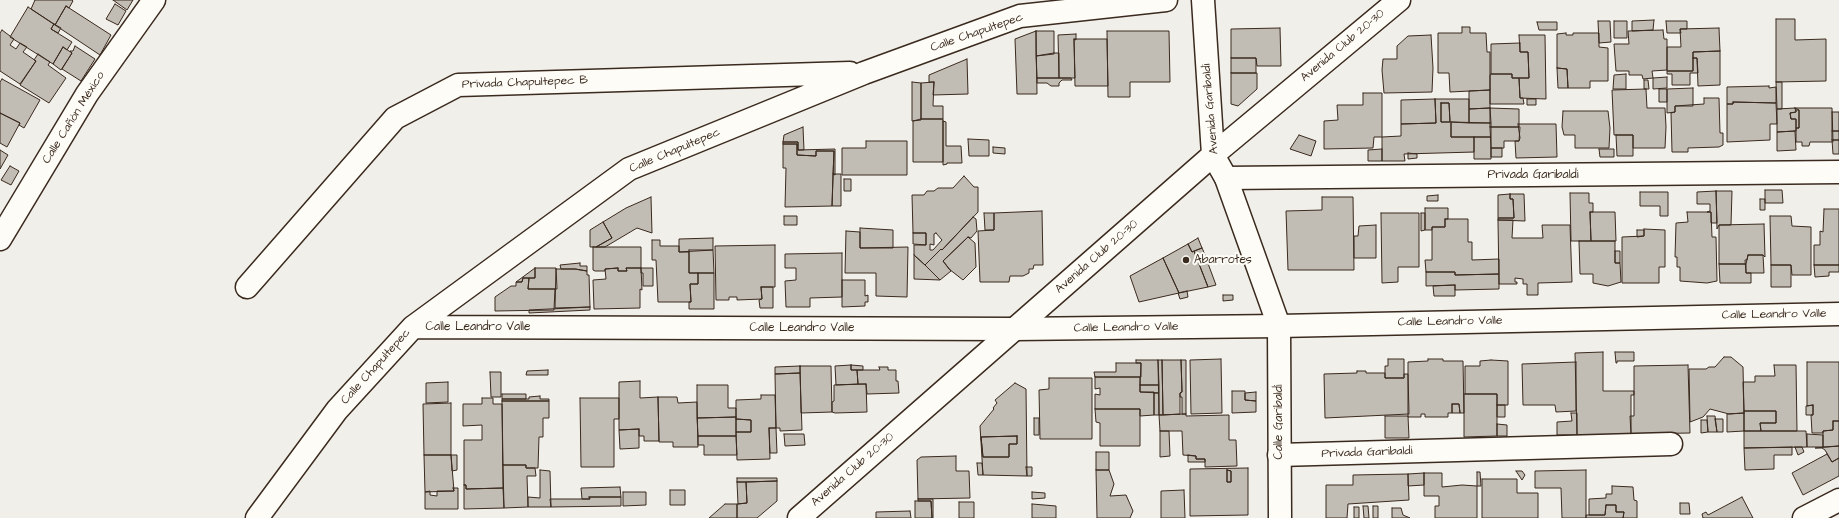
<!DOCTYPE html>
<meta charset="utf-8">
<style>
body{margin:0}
canvas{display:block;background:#f1efea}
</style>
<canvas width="1839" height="518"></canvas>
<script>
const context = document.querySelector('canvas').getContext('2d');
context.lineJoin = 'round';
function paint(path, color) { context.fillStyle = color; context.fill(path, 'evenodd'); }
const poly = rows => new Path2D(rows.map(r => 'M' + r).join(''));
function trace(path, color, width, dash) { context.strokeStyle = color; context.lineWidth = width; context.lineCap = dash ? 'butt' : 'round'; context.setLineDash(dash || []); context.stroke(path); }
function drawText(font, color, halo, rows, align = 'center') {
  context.font = font + ' "Architects Daughter",sans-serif'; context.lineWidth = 4; context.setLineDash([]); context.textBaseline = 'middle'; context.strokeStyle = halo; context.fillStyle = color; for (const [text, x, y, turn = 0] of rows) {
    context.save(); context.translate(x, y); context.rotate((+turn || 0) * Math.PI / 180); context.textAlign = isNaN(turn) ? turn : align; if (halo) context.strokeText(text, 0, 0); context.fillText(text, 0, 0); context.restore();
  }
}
const building = poly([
 [35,0,72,0,73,1,69,8,66,6,55,25,31,9,35,0],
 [113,0,133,0,127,10,113,0],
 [115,4,126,11,118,25,106,19,115,4],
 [66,6,111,35,100,55,55,25,66,6],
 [28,7,54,24,51,29,72,42,67,50,63,47,53,64,10,37,28,7],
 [1776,19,1795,19,1795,40,1826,39,1826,81,1776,82,1776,19],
 [1654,20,1653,30,1632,31,1632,21,1654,20],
 [1598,21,1610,21,1611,42,1599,43,1598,21],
 [1614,21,1627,21,1627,38,1614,38,1614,21],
 [1666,21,1687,21,1687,29,1680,29,1681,33,1667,33,1666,21],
 [1537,22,1557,22,1557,30,1539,30,1537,22],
 [54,24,61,28,58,33,51,29,54,24],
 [1462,27,1470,27,1470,33,1486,33,1487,52,1490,52,1490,90,1450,92,1449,73,1438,73,1438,33,1462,33,1462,27],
 [1280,28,1281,66,1257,66,1256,58,1231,58,1231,29,1280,28],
 [1719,28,1720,51,1693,52,1693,71,1667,71,1667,47,1681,47,1680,29,1719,28],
 [2,30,14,39,10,45,16,49,20,43,27,47,23,52,36,61,20,84,0,71,0,33,2,30],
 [1663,30,1664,39,1667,39,1667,70,1652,71,1653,78,1643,79,1642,75,1629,75,1629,71,1616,71,1614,44,1629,44,1628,31,1663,30],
 [1036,31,1037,94,1017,94,1015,39,1036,31],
 [1036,31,1054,31,1054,54,1036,56,1036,31],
 [1107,31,1169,31,1170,82,1130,82,1130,97,1108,97,1107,31],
 [1566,33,1566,35,1573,35,1573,33,1599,33,1599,47,1608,48,1608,81,1590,81,1590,88,1568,88,1567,69,1557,68,1557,34,1566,33],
 [1076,34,1076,40,1074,39,1075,78,1059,78,1058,35,1076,34],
 [1431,35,1433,68,1432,92,1384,93,1382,70,1383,59,1397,59,1397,46,1408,36,1431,35],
 [1519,35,1545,35,1546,99,1520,98,1519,78,1529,78,1528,52,1520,52,1519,35],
 [1074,39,1107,39,1108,86,1075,86,1074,39],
 [1520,43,1520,52,1528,52,1529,78,1512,78,1512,74,1491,74,1491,44,1520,43],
 [75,46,95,59,81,81,62,69,72,53,70,51,73,51,75,46],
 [63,47,72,53,61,70,53,64,63,47],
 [1720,51,1720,85,1698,86,1697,58,1693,58,1693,52,1720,51],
 [1054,53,1059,53,1059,78,1037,78,1036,56,1054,53],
 [38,54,50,62,48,65,66,78,49,103,20,85,36,61,34,60,38,54],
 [1231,58,1256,58,1256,73,1231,73,1231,58],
 [1693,58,1697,58,1698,73,1690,73,1690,85,1672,85,1672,74,1667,74,1667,71,1693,71,1693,58],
 [967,59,968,94,933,95,934,82,929,82,929,75,967,59],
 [1557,68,1567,69,1568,88,1558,88,1557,68],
 [1231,73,1257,73,1257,89,1238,106,1231,104,1231,73],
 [1491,74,1512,74,1512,78,1519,78,1520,98,1523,98,1524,104,1490,104,1490,75,1491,74],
 [1626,74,1626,89,1613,89,1614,75,1626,74],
 [1667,77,1667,88,1653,89,1653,78,1667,77],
 [1037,78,1071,78,1072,80,1062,80,1059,83,1059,86,1051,86,1047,83,1037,83,1037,78],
 [2,79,40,100,24,128,19,125,20,123,0,113,0,82,2,79],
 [1644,80,1648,80,1649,89,1644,89,1644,80],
 [912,82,921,83,921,120,912,121,912,82],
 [934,82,933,106,943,106,943,119,921,119,921,83,934,82],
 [1776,82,1782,82,1782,109,1777,109,1776,82],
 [1769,86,1769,88,1776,87,1776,103,1733,102,1733,104,1727,104,1727,87,1769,86],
 [1693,88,1693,106,1675,106,1675,112,1667,113,1667,89,1693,88],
 [1646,89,1647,108,1665,108,1666,127,1665,148,1633,148,1633,135,1614,135,1612,90,1646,89],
 [1659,89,1667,89,1667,102,1659,102,1659,89],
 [1490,90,1490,108,1469,109,1469,91,1490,90],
 [1363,93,1382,93,1382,137,1374,137,1373,148,1324,149,1324,121,1338,120,1337,105,1363,105,1363,93],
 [1704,98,1719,98,1720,133,1723,133,1723,145,1719,147,1688,148,1688,152,1672,152,1671,113,1675,112,1675,106,1704,104,1704,98],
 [1435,99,1469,99,1469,123,1451,122,1451,137,1474,137,1474,152,1404,154,1405,161,1382,161,1382,137,1401,136,1401,124,1436,123,1435,99],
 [1441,103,1449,103,1450,122,1441,122,1441,103],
 [1435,99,1436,123,1401,124,1401,100,1435,99],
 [1527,99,1536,99,1536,105,1527,105,1527,99],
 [1733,102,1776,103,1777,124,1770,124,1770,140,1727,142,1727,104,1733,104,1733,102],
 [1441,103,1449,103,1450,122,1441,122,1441,103],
 [1490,108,1491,123,1469,123,1469,109,1490,108],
 [1490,108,1519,109,1519,127,1490,127,1490,108],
 [1795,108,1796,112,1790,113,1791,119,1796,119,1796,131,1777,132,1777,109,1795,108],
 [1795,108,1832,108,1833,142,1810,142,1809,146,1802,146,1802,142,1796,142,1796,128,1799,128,1799,110,1795,108],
 [1796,110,1799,110,1799,128,1796,128,1796,119,1791,119,1790,113,1796,112,1796,110],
 [1563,111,1608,111,1610,128,1609,148,1575,148,1575,135,1564,135,1562,127,1563,111],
 [1832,112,1839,112,1839,131,1832,131,1832,112],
 [0,113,20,123,7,147,0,143,0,113],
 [921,119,943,119,943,162,913,162,913,121,921,119],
 [943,121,946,122,946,146,961,146,962,163,947,163,947,164,943,165,943,121],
 [1451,122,1491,123,1491,137,1451,137,1451,122],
 [1518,124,1556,124,1557,157,1516,158,1515,141,1519,141,1520,138,1518,124],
 [803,127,804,150,798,150,798,142,783,142,784,135,803,127],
 [1490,127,1520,127,1519,141,1504,141,1504,148,1491,148,1490,127],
 [1795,131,1796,150,1777,151,1777,132,1795,131],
 [1832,131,1839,131,1839,140,1832,140,1832,131],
 [1299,135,1316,141,1311,156,1290,149,1299,135],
 [1616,135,1633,135,1633,156,1617,156,1616,135],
 [1474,137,1491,137,1491,159,1474,159,1474,137],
 [968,139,989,140,989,156,969,156,968,139],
 [1832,140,1839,140,1839,154,1833,154,1832,140],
 [866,141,907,141,907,175,842,175,842,148,866,148,866,141],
 [783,142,798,142,798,150,835,149,835,175,833,174,834,151,816,151,816,156,797,155,797,144,783,144,783,142],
 [783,144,797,144,797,155,816,156,816,151,834,151,832,206,785,207,786,168,783,168,783,144],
 [993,147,1005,148,1005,154,993,153,993,147],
 [1491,148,1502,148,1502,157,1491,157,1491,148],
 [1382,149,1382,161,1368,161,1368,150,1382,149],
 [1599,149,1614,149,1614,157,1600,157,1599,149],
 [0,150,8,155,0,169,0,150],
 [1408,153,1417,154,1417,158,1408,159,1408,153],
 [10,166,19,171,11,185,1,180,10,166],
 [833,174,841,174,841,206,832,206,833,174],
 [964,176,974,187,978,187,978,212,942,250,941,249,925,265,914,255,914,245,926,245,926,233,913,233,912,195,924,195,927,191,934,191,938,188,953,188,964,176],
 [936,233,942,240,933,250,930,250,930,244,934,245,934,234,936,233],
 [844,179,851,179,851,191,844,191,844,179],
 [1765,190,1782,190,1783,203,1765,203,1765,190],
 [1716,191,1717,223,1711,223,1711,212,1707,212,1710,211,1710,204,1697,204,1697,192,1716,191],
 [1716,191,1732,191,1731,225,1719,225,1717,229,1716,191],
 [1640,192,1668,192,1668,216,1660,216,1660,206,1640,206,1640,192],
 [1570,193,1589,193,1589,203,1593,203,1593,212,1590,212,1591,241,1571,241,1570,193],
 [1510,194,1510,199,1513,199,1514,218,1498,218,1498,195,1510,194],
 [1510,194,1524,194,1525,221,1498,220,1498,218,1514,218,1513,199,1510,199,1510,194],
 [1438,195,1438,201,1427,201,1427,196,1438,195],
 [651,197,652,233,637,228,605,247,596,247,612,238,603,222,626,208,651,197],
 [1322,197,1353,197,1354,270,1288,270,1286,211,1322,210,1322,197],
 [1760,199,1765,199,1765,210,1760,210,1760,199],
 [1425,208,1448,208,1448,219,1445,219,1445,227,1432,227,1432,230,1425,230,1425,208],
 [1824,209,1839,209,1839,265,1814,265,1814,245,1820,245,1820,231,1823,232,1824,209],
 [1042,211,1043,265,1034,265,1033,269,1029,269,1029,273,1023,276,1010,276,1009,282,980,282,978,231,994,230,994,213,1042,211],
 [1590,212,1615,212,1616,241,1591,241,1590,212],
 [1687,212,1711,212,1712,237,1716,237,1717,281,1707,283,1680,281,1680,267,1677,267,1677,257,1675,257,1676,223,1688,222,1687,212],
 [984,213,994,213,994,230,985,230,984,213],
 [1381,213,1419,213,1419,267,1398,267,1398,282,1382,283,1381,213],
 [1421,213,1425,213,1425,230,1421,231,1421,213],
 [784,216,797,216,797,225,784,225,784,216],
 [1770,216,1791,216,1792,226,1811,227,1811,275,1792,275,1791,265,1771,265,1770,216],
 [973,217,976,219,977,231,971,238,968,237,943,261,951,271,940,280,925,265,941,249,942,250,973,217],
 [1445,219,1468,219,1468,242,1472,242,1472,260,1499,259,1499,274,1455,275,1455,272,1426,272,1425,260,1432,260,1432,227,1445,227,1445,219],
 [1498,220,1513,220,1512,238,1543,238,1542,225,1570,225,1572,282,1538,283,1538,295,1527,295,1527,284,1523,284,1523,279,1515,278,1515,282,1517,282,1517,284,1499,284,1498,220],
 [603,222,612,238,596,247,590,247,590,230,603,222],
 [1764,224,1765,257,1763,255,1748,255,1746,264,1719,264,1719,225,1764,224],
 [1376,225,1376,258,1354,258,1354,236,1358,236,1359,226,1376,225],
 [860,228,893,230,893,248,860,248,860,228],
 [1644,229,1665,230,1665,267,1659,267,1659,283,1622,283,1622,237,1644,236,1644,229],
 [1637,230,1644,230,1644,236,1637,237,1637,230],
 [846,231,860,232,860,248,908,247,907,297,876,296,876,273,845,273,846,231],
 [913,233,926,233,926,245,913,244,913,233],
 [968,237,975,243,976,267,963,280,949,269,943,261,968,237],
 [713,238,713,250,679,252,679,239,713,238],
 [1198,238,1202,248,1192,252,1188,244,1198,238],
 [652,240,660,240,660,246,679,246,679,252,689,252,689,273,698,273,698,284,690,284,691,302,658,302,656,260,652,260,652,240],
 [1579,241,1615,241,1615,263,1620,263,1621,282,1608,286,1593,283,1593,274,1580,274,1579,241],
 [1188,244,1192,252,1194,251,1208,287,1179,293,1163,258,1188,244],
 [775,245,775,287,761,287,762,299,737,300,737,297,729,297,729,300,716,300,715,246,775,245],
 [593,247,641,247,641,268,626,268,627,271,618,271,618,268,605,269,605,271,595,271,593,270,593,247],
 [1202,248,1203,250,1216,285,1208,287,1194,251,1202,248],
 [689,250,713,250,714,273,689,273,689,250],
 [1615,251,1620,251,1620,263,1615,263,1615,251],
 [842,253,842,297,810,298,810,307,786,307,785,281,796,280,796,268,785,268,785,254,842,253],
 [914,255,925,265,940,280,914,279,914,255],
 [1748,255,1763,255,1764,273,1746,273,1745,260,1747,260,1748,255],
 [1163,258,1179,293,1139,302,1130,276,1163,258],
 [580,263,580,266,587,266,587,271,575,269,561,269,560,265,580,263],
 [1719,264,1746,264,1746,273,1751,273,1751,283,1720,283,1719,264],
 [1771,265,1791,265,1791,287,1771,287,1771,265],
 [1814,265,1839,265,1839,272,1829,272,1829,276,1815,277,1814,265],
 [535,268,535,278,523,278,522,282,516,282,535,268],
 [535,268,556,268,557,289,528,289,529,278,535,278,535,268],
 [618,268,618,271,627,271,626,268,641,268,642,290,640,289,640,308,594,309,593,280,606,279,605,269,618,268],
 [641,268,653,268,653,286,643,286,643,273,641,273,641,268],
 [556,269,575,269,587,271,587,275,589,275,590,307,555,308,556,269],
 [1426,272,1455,272,1455,275,1499,274,1499,289,1455,290,1455,285,1426,286,1426,272],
 [698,273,714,273,714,309,689,309,689,302,691,302,690,284,698,284,698,273],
 [523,278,529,278,528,289,555,289,554,310,495,311,495,297,511,286,516,286,516,282,522,282,523,278],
 [842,280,865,280,865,296,868,295,868,302,865,302,865,306,842,307,842,280],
 [1455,285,1455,296,1434,296,1433,286,1455,285],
 [761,287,773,287,773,308,760,308,759,300,762,299,761,287],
 [1187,291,1188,297,1180,299,1178,293,1187,291],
 [1223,295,1233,295,1233,300,1223,301,1223,295],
 [590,307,590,310,529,313,529,310,590,307],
 [1603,352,1603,391,1634,391,1634,395,1631,395,1631,434,1577,435,1575,353,1603,352],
 [1615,352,1634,352,1634,361,1617,361,1617,363,1616,363,1615,352],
 [1724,357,1731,357,1743,367,1744,413,1729,414,1710,409,1703,417,1690,422,1689,369,1706,369,1709,367,1715,367,1724,357],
 [1221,359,1222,413,1191,414,1190,360,1221,359],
 [1388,359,1404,359,1404,378,1385,378,1385,366,1388,366,1388,359],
 [1428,359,1443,359,1443,361,1463,361,1464,413,1460,413,1459,404,1452,404,1452,413,1448,413,1448,417,1425,417,1425,414,1421,414,1421,417,1408,417,1408,362,1428,361,1428,359],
 [1136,360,1158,360,1159,385,1140,385,1141,363,1136,363,1136,360],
 [1158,360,1162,360,1163,415,1159,415,1158,360],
 [1162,360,1181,360,1182,392,1180,393,1180,414,1163,415,1162,360],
 [1181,360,1186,360,1186,414,1182,414,1182,397,1180,397,1180,393,1182,392,1181,360],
 [1491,360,1508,361,1508,405,1497,405,1497,394,1465,394,1465,366,1480,366,1480,361,1491,360],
 [1576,362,1576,411,1556,412,1555,405,1523,405,1522,364,1576,362],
 [1807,362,1839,362,1839,421,1833,421,1833,430,1823,431,1823,433,1812,433,1811,415,1813,415,1813,405,1807,406,1807,362],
 [1116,363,1141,363,1141,377,1095,377,1094,372,1116,372,1116,363],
 [851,365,851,370,857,370,858,384,836,385,835,366,851,365],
 [851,365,863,366,863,370,851,370,851,365],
 [1688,365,1690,433,1631,434,1630,416,1634,416,1634,366,1688,365],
 [1774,365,1796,365,1797,431,1761,431,1760,423,1776,423,1776,411,1744,411,1743,382,1755,382,1755,376,1775,376,1774,365],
 [800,366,800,373,775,374,775,367,800,366],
 [800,366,831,366,832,412,801,413,800,366],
 [879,367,888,367,888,370,896,370,896,381,898,381,899,393,867,394,866,384,858,384,857,370,880,370,879,367],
 [548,370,548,375,526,375,527,371,548,370],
 [1357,371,1366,371,1366,373,1385,373,1385,378,1404,378,1404,374,1408,374,1409,414,1325,418,1324,374,1357,373,1357,371],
 [490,372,501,372,501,397,491,397,490,372],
 [800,373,802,430,780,431,780,428,776,428,775,374,800,373],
 [1095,377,1140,377,1140,392,1154,392,1154,415,1140,416,1140,409,1095,409,1095,394,1100,395,1100,388,1095,389,1095,377],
 [1049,378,1092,378,1092,439,1040,439,1039,390,1049,389,1049,378],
 [640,381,640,398,658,397,659,441,644,441,644,436,639,436,639,429,619,430,619,382,640,381],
 [448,382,448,402,426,403,426,383,448,382],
 [1015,383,1026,389,1027,476,983,475,980,426,994,409,993,408,997,403,995,400,1015,383],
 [1017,436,1017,444,1009,444,1009,457,983,457,981,437,1017,436],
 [866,384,867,412,835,413,832,412,832,402,834,401,834,385,866,384],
 [697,385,728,385,728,408,736,408,736,417,697,418,697,385],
 [1140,385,1159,385,1159,393,1140,392,1140,385],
 [1232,391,1245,391,1245,400,1256,401,1256,412,1232,413,1232,391],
 [1256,392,1256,401,1245,400,1245,393,1256,392],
 [1154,393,1159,393,1159,415,1154,415,1154,393],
 [502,394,526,394,526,399,502,399,502,394],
 [1464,394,1497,394,1497,436,1464,437,1464,394],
 [761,395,775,395,776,428,769,428,770,459,737,460,736,432,751,432,751,420,736,419,736,400,761,399,761,395],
 [540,396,540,399,549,399,549,401,502,401,502,399,529,399,529,397,540,396],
 [658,397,677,397,678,403,697,402,698,447,673,447,673,442,659,442,658,397],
 [482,398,493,398,493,404,502,404,503,488,466,489,466,485,464,485,464,440,482,440,482,425,463,426,463,404,482,404,482,398],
 [580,398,619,398,619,419,614,419,614,467,581,467,580,398],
 [502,401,549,401,549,418,543,418,543,437,539,437,538,468,526,468,526,465,503,465,502,401],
 [451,403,451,455,424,455,423,404,451,403],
 [1452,404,1459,404,1460,413,1452,413,1452,404],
 [1497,405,1505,405,1505,417,1497,417,1497,405],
 [1813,405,1813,415,1806,415,1806,406,1813,405],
 [1095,409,1140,409,1140,446,1100,446,1100,423,1096,422,1095,409],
 [1744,411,1776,411,1776,423,1760,423,1761,431,1744,431,1744,411],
 [1571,413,1577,413,1577,435,1557,435,1557,422,1572,421,1571,413],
 [1744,413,1744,431,1727,432,1727,414,1744,413],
 [1186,414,1186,416,1229,415,1229,440,1236,440,1237,466,1205,467,1205,459,1196,459,1196,456,1183,455,1182,431,1160,431,1159,415,1186,414],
 [1385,416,1408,416,1409,438,1385,438,1385,416],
 [1707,416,1715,416,1717,432,1708,432,1707,416],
 [736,417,736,436,698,436,697,418,736,417],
 [1034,418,1039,418,1039,435,1034,435,1034,418],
 [736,419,751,420,751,432,736,432,736,419],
 [1715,419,1723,419,1723,432,1717,432,1715,419],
 [1701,420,1707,420,1708,432,1701,433,1701,420],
 [1833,421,1839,421,1839,446,1823,447,1823,431,1833,430,1833,421],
 [1497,424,1507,425,1507,436,1497,436,1497,424],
 [769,428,776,428,777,453,770,453,769,428],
 [639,429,639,448,620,449,619,430,639,429],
 [1160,431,1169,431,1170,456,1160,457,1160,431],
 [1744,431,1806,431,1807,447,1744,448,1744,431],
 [784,434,804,434,805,445,785,446,784,434],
 [1807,434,1823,435,1823,447,1807,447,1807,434],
 [698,436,736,436,737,455,704,455,704,445,698,445,698,436],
 [1017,436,1017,444,1009,444,1009,457,983,457,981,437,1017,436],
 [1839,446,1839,458,1832,462,1825,450,1822,448,1815,448,1839,446],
 [1792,447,1792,455,1774,455,1774,469,1745,470,1744,448,1792,447],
 [1795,447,1802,447,1804,452,1798,455,1795,447],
 [1096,452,1109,452,1109,470,1096,470,1096,452],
 [1827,454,1832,462,1839,458,1839,476,1803,495,1792,473,1827,454],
 [424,455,451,455,454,491,425,492,424,455],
 [451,455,457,455,457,470,452,471,451,455],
 [1188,455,1196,456,1196,459,1205,459,1205,462,1188,462,1188,455],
 [956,456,956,471,969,471,970,498,918,499,917,460,921,457,956,456],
 [977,463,982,463,983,475,978,475,977,463],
 [503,465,526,465,526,468,535,468,536,476,527,476,528,507,504,508,503,465],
 [1026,467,1032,467,1032,476,1027,476,1026,467],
 [1248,468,1248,515,1190,516,1190,469,1248,468],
 [1227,470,1231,471,1231,482,1227,482,1227,470],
 [540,470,550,471,551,507,528,507,528,497,540,498,540,470],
 [1096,470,1109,470,1114,484,1110,496,1126,495,1133,511,1130,518,1097,518,1096,470],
 [1227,470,1231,471,1231,482,1227,482,1227,470],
 [1586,470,1586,518,1562,518,1561,488,1535,488,1535,471,1586,470],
 [1516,471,1522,471,1525,475,1522,480,1516,471],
 [1477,472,1480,472,1481,486,1477,486,1477,472],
 [1424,473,1424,485,1408,486,1408,474,1424,473],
 [1424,473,1442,473,1442,487,1462,485,1477,486,1477,518,1435,518,1435,506,1439,506,1439,496,1424,496,1424,473],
 [1408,474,1409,500,1348,504,1347,518,1326,518,1326,485,1353,485,1353,475,1408,474],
 [737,478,777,478,777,481,746,482,737,482,737,478],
 [1482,479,1517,479,1517,493,1538,493,1538,518,1482,518,1482,479],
 [777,481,777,501,757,518,737,518,737,504,747,503,746,482,777,481],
 [737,482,746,482,747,503,738,504,737,482],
 [464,485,466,485,466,489,503,488,504,508,464,509,464,485],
 [1612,486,1633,487,1634,500,1637,501,1637,518,1623,518,1624,512,1616,512,1616,505,1606,505,1605,515,1589,515,1589,499,1606,498,1606,494,1612,494,1612,486],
 [620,487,621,497,589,497,590,499,582,499,581,488,620,487],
 [453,488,458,488,458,509,425,509,425,492,430,491,430,495,437,496,437,491,454,491,453,488],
 [670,490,685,490,685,505,670,505,670,490],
 [1184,490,1185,518,1161,518,1161,491,1184,490],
 [623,492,646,492,646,505,623,506,623,492],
 [1032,492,1045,493,1045,498,1032,499,1032,492],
 [589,497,621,497,621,506,551,507,550,499,590,499,589,497],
 [1742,497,1753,518,1703,518,1702,514,1706,512,1708,515,1742,497],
 [918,499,933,499,933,518,932,518,931,501,918,501,918,499],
 [915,501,931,501,932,518,915,518,915,501],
 [959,502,974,502,974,518,959,518,959,502],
 [1680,503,1689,503,1690,514,1680,514,1680,503],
 [725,504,737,504,737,518,709,518,725,504],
 [1032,504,1056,506,1056,518,1032,518,1032,504],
 [1606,505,1616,505,1616,512,1624,512,1623,518,1586,518,1586,515,1605,515,1606,505],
 [1363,506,1368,506,1369,518,1364,518,1363,506],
 [1373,506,1378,506,1378,518,1373,518,1373,506],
 [1354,507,1359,507,1359,518,1354,518,1354,507],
 [1392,508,1401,508,1403,515,1410,518,1392,518,1392,508],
 [910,511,911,518,876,518,876,512,910,511]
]);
paint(building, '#c1bcb4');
trace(building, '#3b2a1e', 1);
const street = poly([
 [1226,178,1839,172],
 [0,239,87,94,154,0],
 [247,287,395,118,458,85,850,73],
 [413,327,1014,329,1279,326,1839,314],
 [1279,455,1671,444],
 [257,518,337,410,413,327,629,169,864,73,1020,16,1166,0],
 [1804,518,1839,500]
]);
const secondary = poly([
 [1203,0,1213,155,1226,178,1279,326,1280,518],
 [799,518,1213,155,1399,0]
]);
trace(street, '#3b2a1e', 25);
trace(secondary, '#3b2a1e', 25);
trace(street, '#fdfcf7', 22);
trace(secondary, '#fdfcf7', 22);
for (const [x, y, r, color] of [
 [1186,260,4,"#3b2a1e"]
]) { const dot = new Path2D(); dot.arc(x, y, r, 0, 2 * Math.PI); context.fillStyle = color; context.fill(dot); trace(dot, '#fdfcf7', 1.5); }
drawText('12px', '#3b2a1e', '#fdfcf7', [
 ["Calle Chapultepec",977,33,-19],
 ["Avenida Club 20-30",1343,46,-40],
 ["Privada Chapultepec B",525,83,-2],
 ["Avenida Garibaldi",1211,109,-95],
 ["Calle Cañón México",74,118,-58],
 ["Calle Chapultepec",675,151,-23],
 ["Privada Garibaldi",1533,175],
 ["Avenida Club 20-30",1097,257,-41],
 ["Calle Leandro Valle",1774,315,-1],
 ["Calle Leandro Valle",1450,322,-1],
 ["Calle Leandro Valle",478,327],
 ["Calle Leandro Valle",802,328],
 ["Calle Leandro Valle",1126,328,-1],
 ["Calle Chapultepec",376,367,-48],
 ["Calle Garibaldi",1279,422,-90],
 ["Privada Garibaldi",1367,453,-2],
 ["Avenida Club 20-30",853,470,-41]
]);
drawText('12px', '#3b2a1e', '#fdfcf7', [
 ["Abarrotes",1194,260]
], 'left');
</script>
